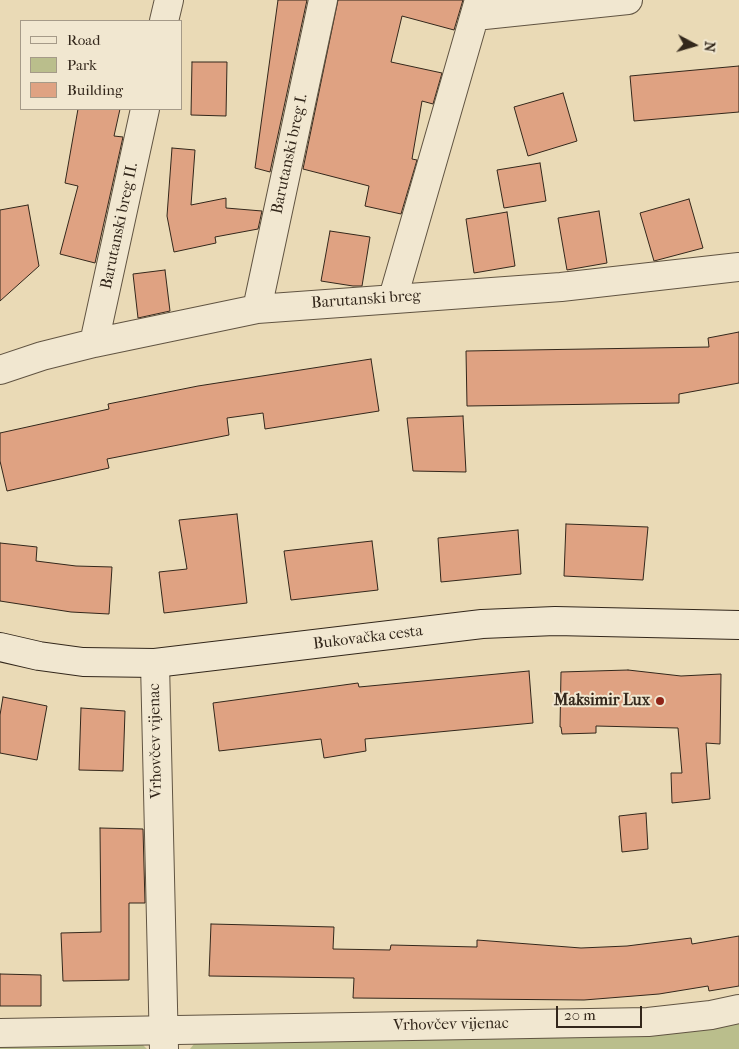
<!DOCTYPE html>
<meta charset="utf-8">
<style>
body{margin:0}
#map{position:relative;width:739px;height:1049px;overflow:hidden;background:#eadab6;font-family:"IM FELL French Canon",serif}
canvas{display:block}
.legend{position:absolute;left:20px;top:20px;width:162px;height:90px;box-sizing:border-box;background:#f1e7d0;border:1px solid #a59a88;margin:0;padding:6px 9px;list-style:none;font-size:15px;color:#33271b}
.legend li{display:flex;align-items:center;gap:10px;height:25px}
.legend b{width:25px;border:1px solid #a59a88}
.north{position:absolute;left:669px;top:20px;width:50px;height:50px;-webkit-text-stroke:4px #f1e7d0;paint-order:stroke;rotate:96deg;font-size:14px;font-weight:700;line-height:20px;text-align:center;color:#33271b}
.north::after{content:'';display:block;margin:auto;width:18px;height:22px;background:#33271b;clip-path:polygon(50% 0,100% 100%,50% 72%,0 100%)}
.scale{position:absolute;left:556px;top:1006px;width:86px;height:22px;box-sizing:border-box;border:2px solid #33271b;border-top:0;padding-left:6px;font-size:15px;line-height:18px;white-space:nowrap;color:#33271b;-webkit-text-stroke:4px #f1e7d0;paint-order:stroke}
</style>
<div id="map">
<canvas width="739" height="1049"></canvas>
<ul class="legend">
<li><b style="height:6px;background:#f1e7d0"></b>Road</li>
<li><b style="height:14px;background:#babe8c"></b>Park</li>
<li><b style="height:14px;background:#dfa282"></b>Building</li>
</ul>
<div class="north">N</div>
<div class="scale">20 m</div>
</div>
<script>
const context = document.querySelector('canvas').getContext('2d');
context.lineJoin = 'round';
function paint(path, color) { context.fillStyle = color; context.fill(path, 'evenodd'); }
const poly = rows => new Path2D(rows.map(r => 'M' + r).join(''));
function trace(path, color, width, dash) { context.strokeStyle = color; context.lineWidth = width; context.lineCap = dash ? 'butt' : 'round'; context.setLineDash(dash || []); context.stroke(path); }
function drawText(font, color, halo, rows, align = 'center') {
  context.font = font + ' "IM FELL French Canon",serif'; context.lineWidth = 4; context.setLineDash([]); context.textBaseline = 'middle'; context.strokeStyle = halo; context.fillStyle = color; for (const [text, x, y, turn = 0] of rows) {
    context.save(); context.translate(x, y); context.rotate((+turn || 0) * Math.PI / 180); context.textAlign = isNaN(turn) ? turn : align; if (halo) context.strokeText(text, 0, 0); context.fillText(text, 0, 0); context.restore();
  }
}
paint(poly([
 [739,1020,739,1049,190,1049,194,1044,202,1040],
 [134,1043,143,1045,147,1049,0,1049,0,1045]
]), '#babe8c');
const building = poly([
 [278,0,307,0,270,172,255,168,278,0],
 [338,0,463,0,454,30,402,16,391,62,442,73,433,104,422,101,412,159,417,160,401,214,365,206,369,186,303,169,338,0],
 [192,62,227,62,226,116,191,115,192,62],
 [739,66,739,112,634,121,630,76,739,66],
 [563,93,577,141,528,156,514,107,563,93],
 [78,109,120,109,114,136,123,137,95,263,60,254,78,186,65,183,78,109],
 [172,148,195,150,191,205,226,198,226,208,262,211,258,229,215,237,216,243,174,252,167,216,172,148],
 [540,163,546,201,504,208,497,170,540,163],
 [689,199,703,248,654,261,640,213,689,199],
 [28,205,39,266,0,301,0,210,28,205],
 [599,211,607,263,567,270,558,218,599,211],
 [507,212,515,266,474,273,466,219,507,212],
 [330,231,370,237,362,286,353,286,321,281,330,231],
 [165,270,170,311,138,318,133,274,165,270],
 [739,332,739,383,679,394,679,403,467,406,466,351,709,347,708,338,739,332],
 [371,359,379,411,265,429,263,413,227,418,229,435,107,459,109,468,7,491,0,461,0,433,109,409,108,404,198,386,371,359],
 [463,416,466,472,413,471,407,418,463,416],
 [237,514,247,603,164,613,159,572,187,569,179,520,237,514],
 [566,524,648,527,643,580,564,576,566,524],
 [518,530,521,574,441,582,438,538,518,530],
 [372,541,378,590,291,600,284,551,372,541],
 [0,543,37,547,36,561,76,566,112,567,109,614,71,612,0,601,0,543],
 [628,670,681,676,721,674,720,744,706,743,710,799,672,803,671,773,682,773,678,728,596,726,596,733,562,734,561,727,560,727,561,672,628,670],
 [529,671,533,723,365,739,366,751,324,758,321,739,219,751,213,703,358,683,359,687,529,671],
 [3,697,47,706,37,760,0,753,0,715,3,697],
 [81,708,125,711,123,771,79,770,81,708],
 [646,813,648,849,622,852,619,816,646,813],
 [100,828,143,829,145,903,129,903,129,980,63,981,61,933,101,932,100,828],
 [211,924,334,927,333,949,390,950,391,945,477,947,477,940,581,948,627,946,691,938,692,944,739,936,739,986,709,991,708,986,659,994,584,1000,353,998,354,978,209,976,211,924],
 [0,974,41,975,41,1006,0,1006,0,974]
]);
paint(building, '#dfa282');
trace(building, '#33271b', 1);
const minor = poly([
 [475,16,628,0],
 [164,21,169,0],
 [393,298,479,0],
 [257,309,323,0],
 [94,343,145,109],
 [0,370,42,356,94,343,257,309,561,287,739,267],
 [155,663,164,1049],
 [0,1033,648,1022,711,1015,739,1009]
]);
const secondary = poly([
 [0,647,39,656,83,662,155,663,482,624,555,621,739,625]
]);
trace(minor, '#615442', 30);
trace(secondary, '#33271b', 30);
trace(minor, '#f1e7d0', 28);
trace(secondary, '#f1e7d0', 28);
for (const [x, y, r, color] of [
 [660,701,5,"#8f2418"]
]) { const dot = new Path2D(); dot.arc(x, y, r, 0, 2 * Math.PI); context.fillStyle = color; context.fill(dot); trace(dot, '#f1e7d0', 2); }
drawText('16px', '#33271b', '#f1e7d0', [
 ["Barutanski breg I.",290,154,-78],
 ["Barutanski breg II.",120,226,-78],
 ["Barutanski breg",366,300,-4],
 ["Bukovačka cesta",368,638,-7],
 ["Vrhovčev vijenac",156,741,-91],
 ["Vrhovčev vijenac",451,1025,-1]
]);
drawText('bold 16px', '#33271b', '#f1e7d0', [
 ["Maksimir Lux",650,701]
], 'right');
</script>
